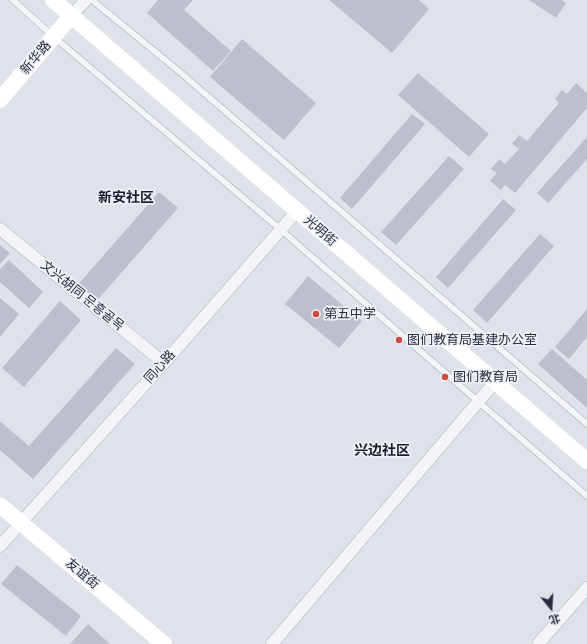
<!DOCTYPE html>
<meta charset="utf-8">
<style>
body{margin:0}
#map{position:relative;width:587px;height:644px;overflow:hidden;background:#e0e2e9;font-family:Manrope,"Noto Sans SC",sans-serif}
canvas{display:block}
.north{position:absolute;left:531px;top:588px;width:40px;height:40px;-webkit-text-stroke:3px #f0f1f7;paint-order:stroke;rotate:162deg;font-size:11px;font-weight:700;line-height:16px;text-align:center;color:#292d41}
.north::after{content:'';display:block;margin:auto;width:14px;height:18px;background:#292d41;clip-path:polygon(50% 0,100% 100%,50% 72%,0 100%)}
</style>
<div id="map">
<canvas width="587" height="644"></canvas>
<div class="north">北</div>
</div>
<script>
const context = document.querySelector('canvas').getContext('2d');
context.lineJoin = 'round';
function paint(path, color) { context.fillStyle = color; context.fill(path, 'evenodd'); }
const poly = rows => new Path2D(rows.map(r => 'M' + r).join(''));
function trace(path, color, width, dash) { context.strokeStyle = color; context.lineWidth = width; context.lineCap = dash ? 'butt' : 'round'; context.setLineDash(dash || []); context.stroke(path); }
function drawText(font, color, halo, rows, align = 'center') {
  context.font = font + ' Manrope,"Noto Sans SC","Noto Sans KR",sans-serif'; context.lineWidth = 3.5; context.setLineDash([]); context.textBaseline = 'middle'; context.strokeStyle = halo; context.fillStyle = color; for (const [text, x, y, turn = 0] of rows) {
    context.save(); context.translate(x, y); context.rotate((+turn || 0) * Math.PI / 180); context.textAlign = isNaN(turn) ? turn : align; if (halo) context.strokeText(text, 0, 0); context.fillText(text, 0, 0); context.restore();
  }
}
paint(poly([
 [158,0,193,0,184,10,231,51,213,71,147,13],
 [329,0,419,0,429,9,392,53],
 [529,0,562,0,566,3,556,18],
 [242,39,316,103,284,140,210,77],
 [418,73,489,134,469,157,398,95],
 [576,83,587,93,587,108,515,193,505,185,501,190,490,181,497,173,491,169,499,159,505,164,519,149,512,144,519,135,527,141,559,103,555,99,562,90,567,94],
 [412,114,425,124,352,209,340,198],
 [587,137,587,159,548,203,537,193],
 [449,156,464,169,396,245,381,232],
 [159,192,178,208,94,304,75,288],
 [503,199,516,210,448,288,436,277],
 [540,234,554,246,487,323,473,310],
 [0,245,10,253,0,264],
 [9,260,43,292,29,308,0,282,0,269],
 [308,276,362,321,339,348,285,304],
 [0,298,19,314,0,337],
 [60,301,81,320,24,387,2,368],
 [587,309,587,337,569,359,555,347],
 [116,348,135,364,33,479,0,450,0,423,1,422,29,446],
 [552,349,587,380,587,408,538,364],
 [17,565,81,616,66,636,1,584],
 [88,624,110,644,70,644]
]), '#bdc0cc');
const lane = poly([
 [13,0,54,37,281,230,587,496],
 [92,0,181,73,587,424]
]);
const street = poly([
 [71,16,86,0],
 [0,229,164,363],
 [0,546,164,363,297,211],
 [272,644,495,382],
 [538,644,587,588]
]);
trace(lane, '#a9acb7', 7);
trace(street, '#a9acb7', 13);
trace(lane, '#f3f4f7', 6);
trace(street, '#f3f4f7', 12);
trace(poly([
 [53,0,587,461],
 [0,100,71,16],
 [0,505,164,644]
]), '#fff', 16);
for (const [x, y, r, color] of [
 [316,314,4,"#ce4a45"],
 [399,340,4,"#ce4a45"],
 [445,377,4,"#ce4a45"]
]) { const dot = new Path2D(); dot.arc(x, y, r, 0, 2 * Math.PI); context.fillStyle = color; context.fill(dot); trace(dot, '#f0f1f7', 1.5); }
drawText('13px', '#292d41', '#f0f1f7', [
 ["新华路",36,58,-50],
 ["光明街",320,231,41],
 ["文兴胡同 문흥골목",82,296,39],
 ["同心路",160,367,-48],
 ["友谊街",82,574,40]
]);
drawText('13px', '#292d41', '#f0f1f7', [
 ["第五中学",324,314],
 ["图们教育局基建办公室",407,340],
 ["图们教育局",453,377]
], 'left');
drawText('bold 14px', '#1b1e31', '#f0f1f7', [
 ["新安社区",126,198],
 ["兴边社区",382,451]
]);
</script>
